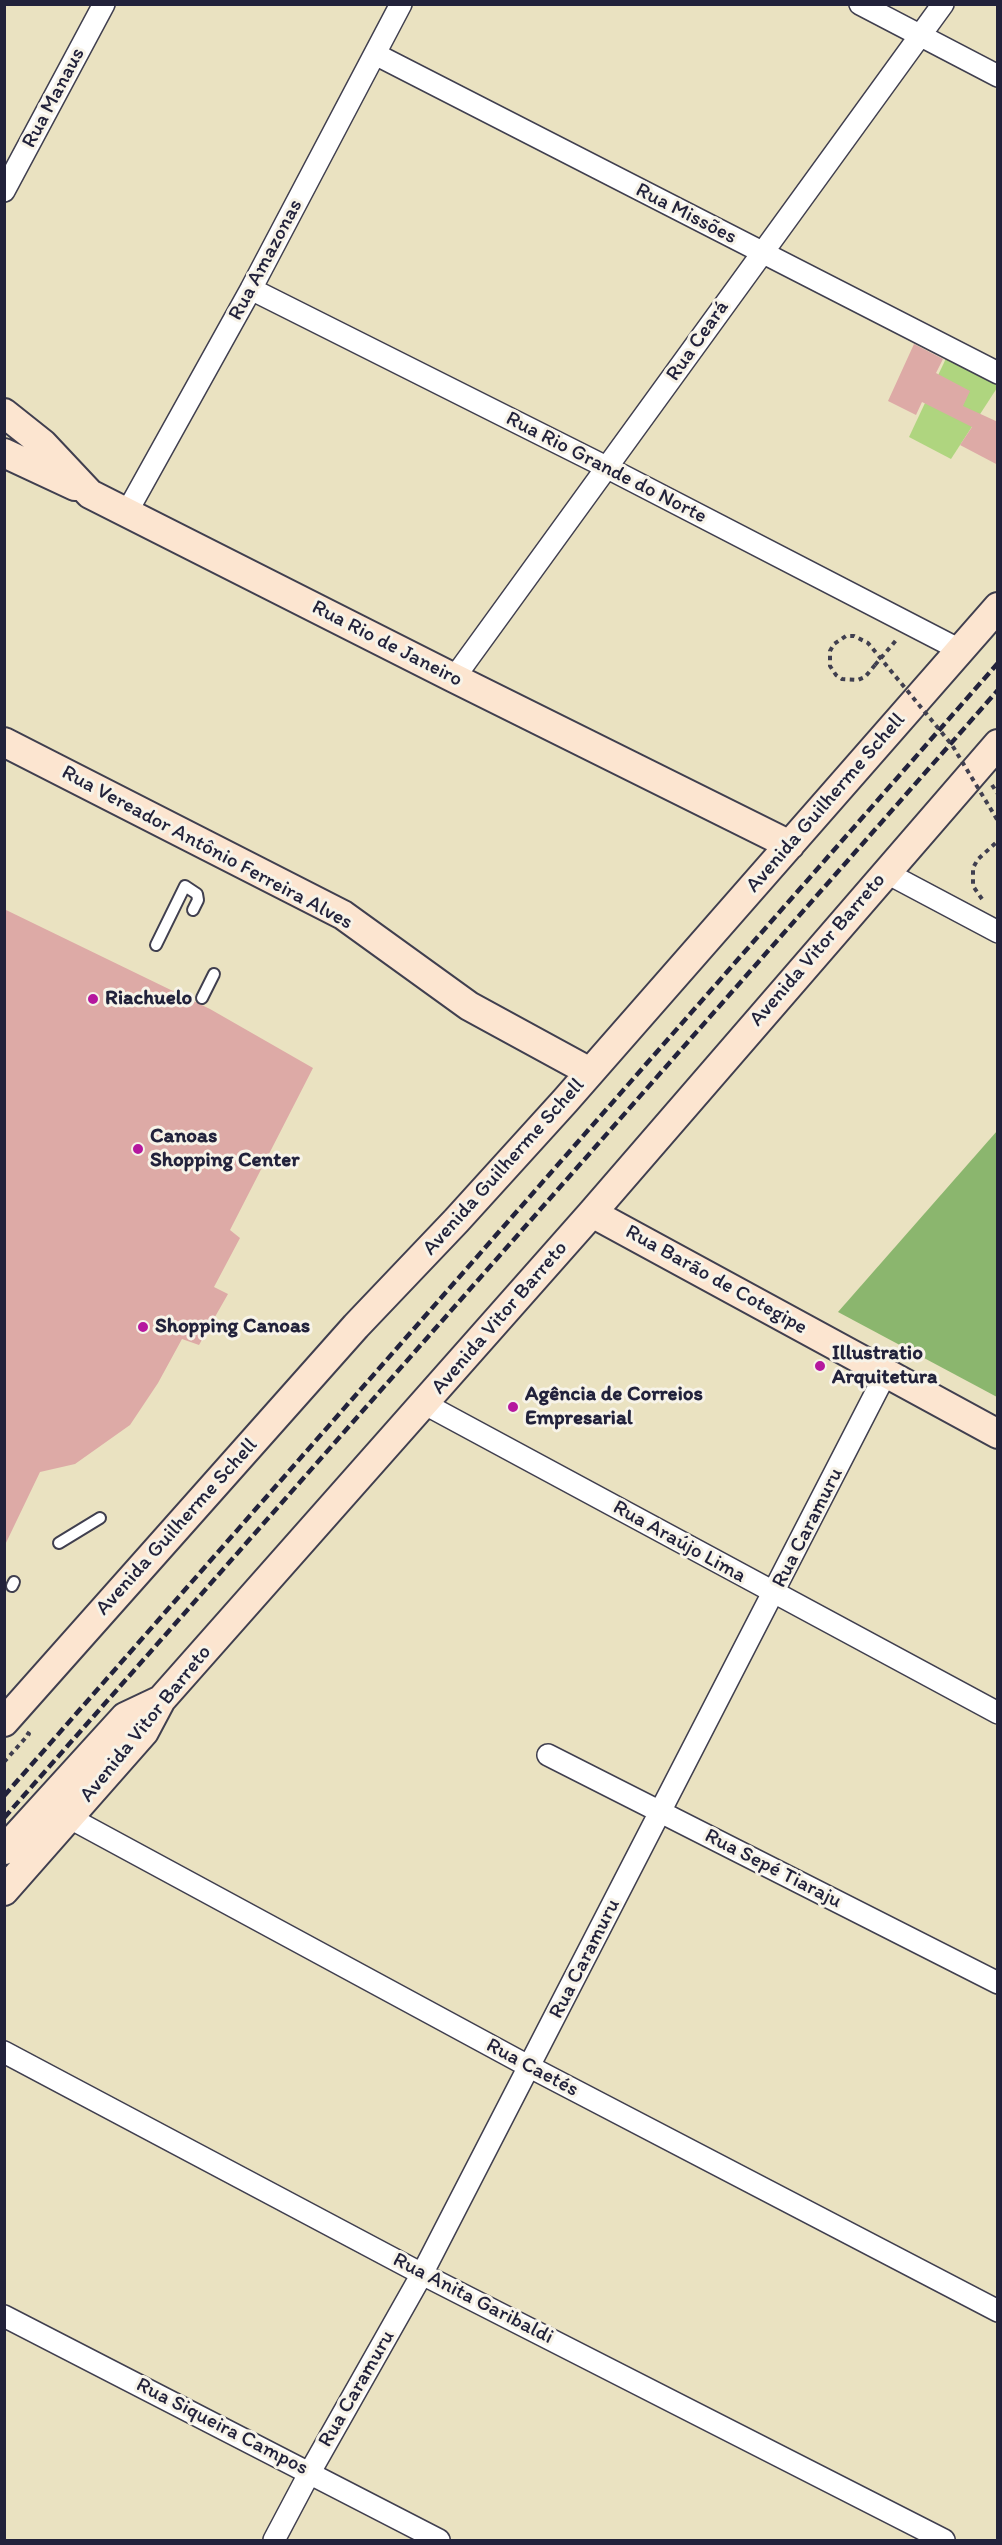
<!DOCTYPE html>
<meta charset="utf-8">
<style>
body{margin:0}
#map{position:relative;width:1002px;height:2545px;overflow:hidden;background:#eae2c1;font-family:Itim,sans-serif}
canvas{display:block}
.frame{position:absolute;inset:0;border:6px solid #22223b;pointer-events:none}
</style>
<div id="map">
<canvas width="1002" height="2545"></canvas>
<div class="frame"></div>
</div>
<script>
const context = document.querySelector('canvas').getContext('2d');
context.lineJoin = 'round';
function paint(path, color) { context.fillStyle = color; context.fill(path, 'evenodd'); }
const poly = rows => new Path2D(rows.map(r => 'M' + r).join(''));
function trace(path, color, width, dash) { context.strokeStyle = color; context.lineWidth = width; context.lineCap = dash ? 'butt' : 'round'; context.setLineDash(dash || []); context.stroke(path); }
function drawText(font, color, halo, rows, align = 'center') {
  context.font = font + ' Itim,sans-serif'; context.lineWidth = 6; context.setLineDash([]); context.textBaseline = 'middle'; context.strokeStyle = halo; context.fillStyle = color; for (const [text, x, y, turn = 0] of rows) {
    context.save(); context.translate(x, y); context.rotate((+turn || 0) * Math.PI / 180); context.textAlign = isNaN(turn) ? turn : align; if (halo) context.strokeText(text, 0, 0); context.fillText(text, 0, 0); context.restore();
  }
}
paint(poly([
 [949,352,997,377,997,388,951,459,909,437]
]), '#afd57f');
paint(poly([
 [997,1131,997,1397,838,1312]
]), '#8bb66e');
paint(poly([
 [914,344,943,359,936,373,970,391,963,406,998,422,998,465,960,445,972,427,922,402,916,415,888,401],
 [4,909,210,1009,313,1068,230,1230,240,1238,214,1287,228,1294,199,1345,182,1339,158,1383,130,1425,75,1464,40,1472,4,1547]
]), '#ddaaa6');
const lane = poly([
 [156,945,185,886,197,894,198,900,193,910],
 [202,998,214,974],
 [59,1543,100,1518],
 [12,1586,14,1582]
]);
const street = poly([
 [860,4,998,76],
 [375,54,998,373],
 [4,191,104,4],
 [251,289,608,468,960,650],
 [127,512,251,289,401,4],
 [454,678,943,4],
 [885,872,998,932],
 [425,1404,998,1713],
 [548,1755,998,1983],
 [70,1818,530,2067,998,2311],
 [4,2052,422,2274,944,2540],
 [4,2316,439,2540],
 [274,2540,310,2472,422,2274,886,1373]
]);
const secondary = poly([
 [4,413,43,444,90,494,454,678,790,845],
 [4,453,75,486],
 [4,742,343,915,469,1006,590,1072],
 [592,1213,998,1434],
 [4,1722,356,1326,456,1221,565,1101,998,607],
 [4,1850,125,1717,161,1700],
 [4,1891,144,1732,161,1700,592,1213,998,744]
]);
trace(lane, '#403f4f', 14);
trace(street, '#403f4f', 24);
trace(secondary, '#403f4f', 32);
trace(poly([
 [875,665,898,638],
 [992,785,998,794],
 [982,899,973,886,973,868,978,859,998,841],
 [4,1762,29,1734,26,1732]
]), '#403f4f', 4, [4.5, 4.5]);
trace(lane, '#fff', 10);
trace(street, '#fff', 21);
trace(secondary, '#fce5d0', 28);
trace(poly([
 [4,1796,998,663],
 [4,1818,998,690]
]), '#22223b', 4.5, [9, 4.5]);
trace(poly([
 [875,665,865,677,858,680,842,679,836,675,830,666,830,651,834,644,846,636,854,636,868,643,952,745,998,821]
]), '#403f4f', 4, [4.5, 4.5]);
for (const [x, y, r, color] of [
 [93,999,6,"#b5179e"],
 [138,1149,6,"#b5179e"],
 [143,1327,6,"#b5179e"],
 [820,1366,6,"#b5179e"],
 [513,1407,6,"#b5179e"]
]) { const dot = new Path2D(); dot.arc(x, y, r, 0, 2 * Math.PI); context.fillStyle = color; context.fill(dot); trace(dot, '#f7f3e8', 2); }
drawText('21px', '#22223b', '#f7f3e8', [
 ["Rua Manaus",54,98,-62],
 ["Rua Missões",686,214,27],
 ["Rua Amazonas",266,260,-62],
 ["Rua Ceará",698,341,-55],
 ["Rua Rio Grande do Norte",606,468,27],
 ["Rua Rio de Janeiro",387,644,27],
 ["Avenida Guilherme Schell",826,803,-49],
 ["Rua Vereador Antônio Ferreira Alves",207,848,28],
 ["Avenida Vitor Barreto",818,950,-49],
 ["Avenida Guilherme Schell",504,1167,-48],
 ["Rua Barão de Cotegipe",716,1280,29],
 ["Avenida Vitor Barreto",500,1318,-49],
 ["Avenida Guilherme Schell",177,1527,-48],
 ["Rua Caramuru",808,1528,-63],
 ["Rua Araújo Lima",679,1542,29],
 ["Avenida Vitor Barreto",146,1724,-51],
 ["Rua Sepé Tiaraju",773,1869,27],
 ["Rua Caramuru",585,1959,-63],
 ["Rua Caetés",532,2068,28],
 ["Rua Anita Garibaldi",473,2299,27],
 ["Rua Caramuru",357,2389,-60],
 ["Rua Siqueira Campos",222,2427,27]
]);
drawText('bold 21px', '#22223b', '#f7f3e8', [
 ["Riachuelo",105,999],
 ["Canoas",150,1137],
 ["Shopping Center",150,1161],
 ["Shopping Canoas",155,1327],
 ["Illustratio",832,1354],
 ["Arquitetura",832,1378],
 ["Agência de Correios",525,1395],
 ["Empresarial",525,1419]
], 'left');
</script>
